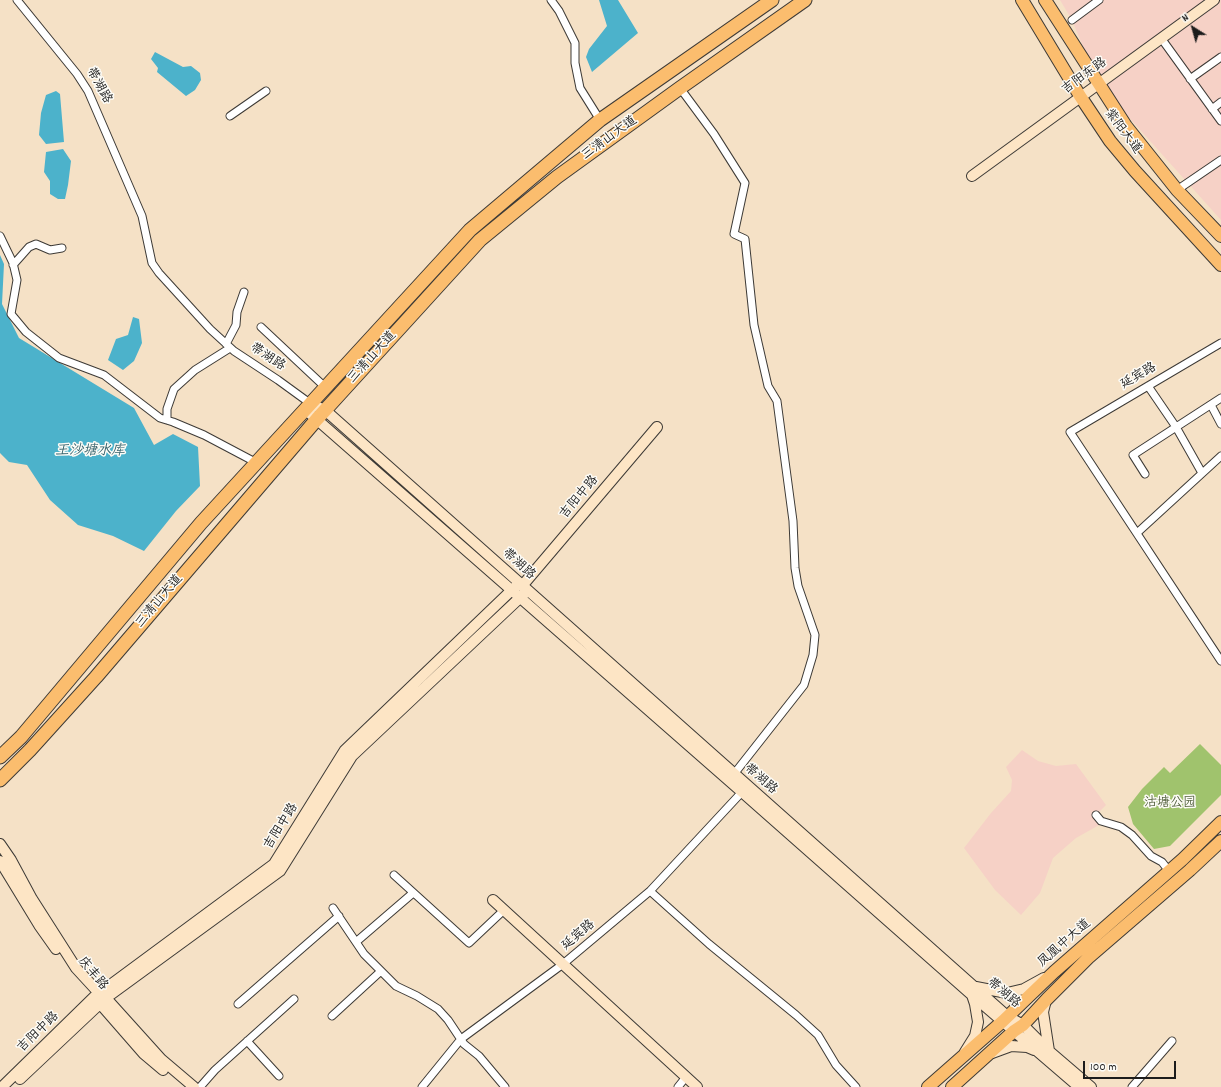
<!DOCTYPE html>
<meta charset="utf-8">
<style>
body{margin:0}
#map{position:relative;width:1221px;height:1087px;overflow:hidden;background:#f5e1c6;font-family:Dekko,sans-serif}
canvas{display:block}
.north{position:absolute;left:1173px;top:8px;width:40px;height:40px;-webkit-text-stroke:3px #fdfcf7;paint-order:stroke;rotate:323deg;font-size:11px;font-weight:700;line-height:16px;text-align:center;color:#1c1c1c}
.north::after{content:'';display:block;margin:auto;width:14px;height:18px;background:#1c1c1c;clip-path:polygon(50% 0,100% 100%,50% 72%,0 100%)}
.scale{position:absolute;left:1083px;top:1061px;width:93px;height:18px;box-sizing:border-box;border:2px solid #1c1c1c;border-top:0;padding-left:5px;font-size:12px;line-height:14px;white-space:nowrap;color:#1c1c1c;-webkit-text-stroke:3px #fdfcf7;paint-order:stroke}
</style>
<div id="map">
<canvas width="1221" height="1087"></canvas>
<div class="north">N</div>
<div class="scale">100 m</div>
</div>
<script>
const context = document.querySelector('canvas').getContext('2d');
context.lineJoin = 'round';
function paint(path, color) { context.fillStyle = color; context.fill(path, 'evenodd'); }
const poly = rows => new Path2D(rows.map(r => 'M' + r).join(''));
function trace(path, color, width, dash) { context.strokeStyle = color; context.lineWidth = width; context.lineCap = dash ? 'butt' : 'round'; context.setLineDash(dash || []); context.stroke(path); }
function drawText(font, color, halo, rows, align = 'center') {
  context.font = font + ' Dekko,"LXGW WenKai TC",sans-serif'; context.lineWidth = 3; context.setLineDash([]); context.textBaseline = 'middle'; context.strokeStyle = halo; context.fillStyle = color; for (const [text, x, y, turn = 0] of rows) {
    context.save(); context.translate(x, y); context.rotate((+turn || 0) * Math.PI / 180); context.textAlign = isNaN(turn) ? turn : align; if (halo) context.strokeText(text, 0, 0); context.fillText(text, 0, 0); context.restore();
  }
}
paint(poly([
 [1060,0,1221,0,1221,220,1098,83,1072,20],
 [1022,750,1038,761,1056,766,1076,764,1106,805,1093,818,1101,824,1076,838,1053,858,1040,893,1021,915,995,890,964,848,991,813,1011,791,1012,780,1006,767]
]), '#f6d1c6');
paint(poly([
 [1200,744,1221,765,1221,795,1170,846,1154,849,1133,824,1128,807,1142,789,1164,767,1170,773]
]), '#a0c36d');
paint(poly([
 [599,0,618,0,638,33,592,72,586,57,589,49,607,26],
 [155,52,183,67,191,66,200,73,201,80,195,90,186,96,157,72,158,68,151,59],
 [56,91,60,94,64,142,46,144,39,135,41,113,46,95],
 [63,149,71,161,68,185,65,199,58,199,50,194,50,181,44,172,46,152],
 [0,255,4,264,2,304,19,338,134,408,154,445,173,434,198,447,200,486,176,511,144,551,113,536,78,525,50,500,27,465,9,462,0,453],
 [133,317,139,319,142,343,134,361,123,370,108,360,116,339,128,335]
]), '#4cb2cb');
const street = poly([
 [17,0,77,74,88,91,142,216,152,263,159,273,210,329,234,351,278,380,311,404],
 [551,0,559,11,575,43,575,63,580,88,600,120],
 [1072,20,1099,0],
 [1161,38,1221,121],
 [1190,79,1221,57],
 [680,88,714,134,745,183,734,234,745,239,754,325,768,386,777,401,793,521,795,568,798,586,815,635,813,655,804,685,734,774],
 [1212,109,1221,102],
 [230,116,266,91],
 [1177,190,1221,160],
 [0,236,13,263,17,280,11,314,26,332,59,358,104,375,160,418,173,422,204,435,257,463],
 [13,265,29,247,36,244,50,250,62,248],
 [261,327,326,388],
 [1221,343,1070,432,1221,661],
 [226,344,236,325,237,312,244,292],
 [1148,386,1176,427,1202,473],
 [1211,405,1221,424],
 [167,420,167,409,174,389,195,370,230,348],
 [1145,474,1133,455,1221,398],
 [1137,533,1221,456],
 [1096,815,1101,821,1121,827,1132,835,1151,856,1162,862,1169,871],
 [394,875,469,943,504,910],
 [650,891,709,944,796,1015,818,1035,836,1065,856,1087],
 [333,908,364,954,396,986,417,996,438,1009,448,1020,464,1044,479,1056,505,1087],
 [356,942,413,893],
 [238,1004,339,916],
 [332,1016,381,971],
 [247,1041,279,1076],
 [200,1087,215,1070,294,999],
 [422,1087,461,1039,563,964,650,891,742,792],
 [678,1087,686,1077],
 [1132,1087,1172,1041]
]);
const secondary = poly([
 [972,176,1214,0],
 [311,404,325,410,1007,1016,1023,1025,1049,1051,1091,1087],
 [306,410,742,792,972,995,1079,1087],
 [522,586,657,427],
 [0,844,11,860,32,899,76,968,99,993,106,998,161,1059,194,1087],
 [0,861,39,925,56,949],
 [493,900,697,1087],
 [976,987,1007,993,1024,989,1044,978],
 [96,999,144,1054,163,1070],
 [1046,1000,1043,1012,1049,1051],
 [965,1052,975,1036,978,1022,975,1004,972,995],
 [992,1053,1011,1046,1027,1047,1034,1050],
 [20,1079,106,998,280,871,352,756,525,593],
 [2,1087,94,997,274,864,345,750,516,586]
]);
const primary = poly([
 [1022,0,1080,96,1110,141,1135,171,1221,265],
 [1045,0,1126,126,1177,190,1221,236],
 [928,1087,1003,1021,1054,972,1183,859,1221,822],
 [952,1087,1014,1031,1023,1025,1047,999,1088,958,1190,870,1221,841]
]);
const highway = poly([
 [0,757,21,737,201,523,470,230,600,120,772,0],
 [0,780,30,750,96,677,317,419,480,240,557,177,680,88,805,0]
]);
trace(street, '#3d3a36', 9);
trace(secondary, '#3d3a36', 12);
trace(primary, '#3d3a36', 14);
trace(highway, '#3d3a36', 15);
trace(street, '#fff', 7);
trace(secondary, '#fde5c5', 10);
trace(primary, '#fbbd6e', 12);
trace(highway, '#fbbd6e', 13);
drawText('13px', '#1c1c1c', '#fdfcf7', [
 ["吉阳东路",1085,77,-36],
 ["带湖路",98,86,61],
 ["紫阳大道",1122,132,53],
 ["三清山大道",610,139,-36],
 ["带湖路",267,358,33],
 ["三清山大道",373,358,-48],
 ["延宾路",1139,377,-30],
 ["吉阳中路",580,498,-50],
 ["带湖路",518,565,42],
 ["三清山大道",160,602,-50],
 ["带湖路",760,780,41],
 ["吉阳中路",282,827,-58],
 ["延宾路",579,936,-40],
 ["凤凰中大道",1065,944,-41],
 ["庆丰路",92,974,51],
 ["带湖路",1003,994,40],
 ["吉阳中路",39,1033,-44]
]);
drawText('13px', '#515f3c', '#fdfcf7', [
 ["沽塘公园",1170,804]
]);
drawText('italic 14px', '#32606b', '#fdfcf7', [
 ["王沙塘水库",90,452]
]);
</script>
